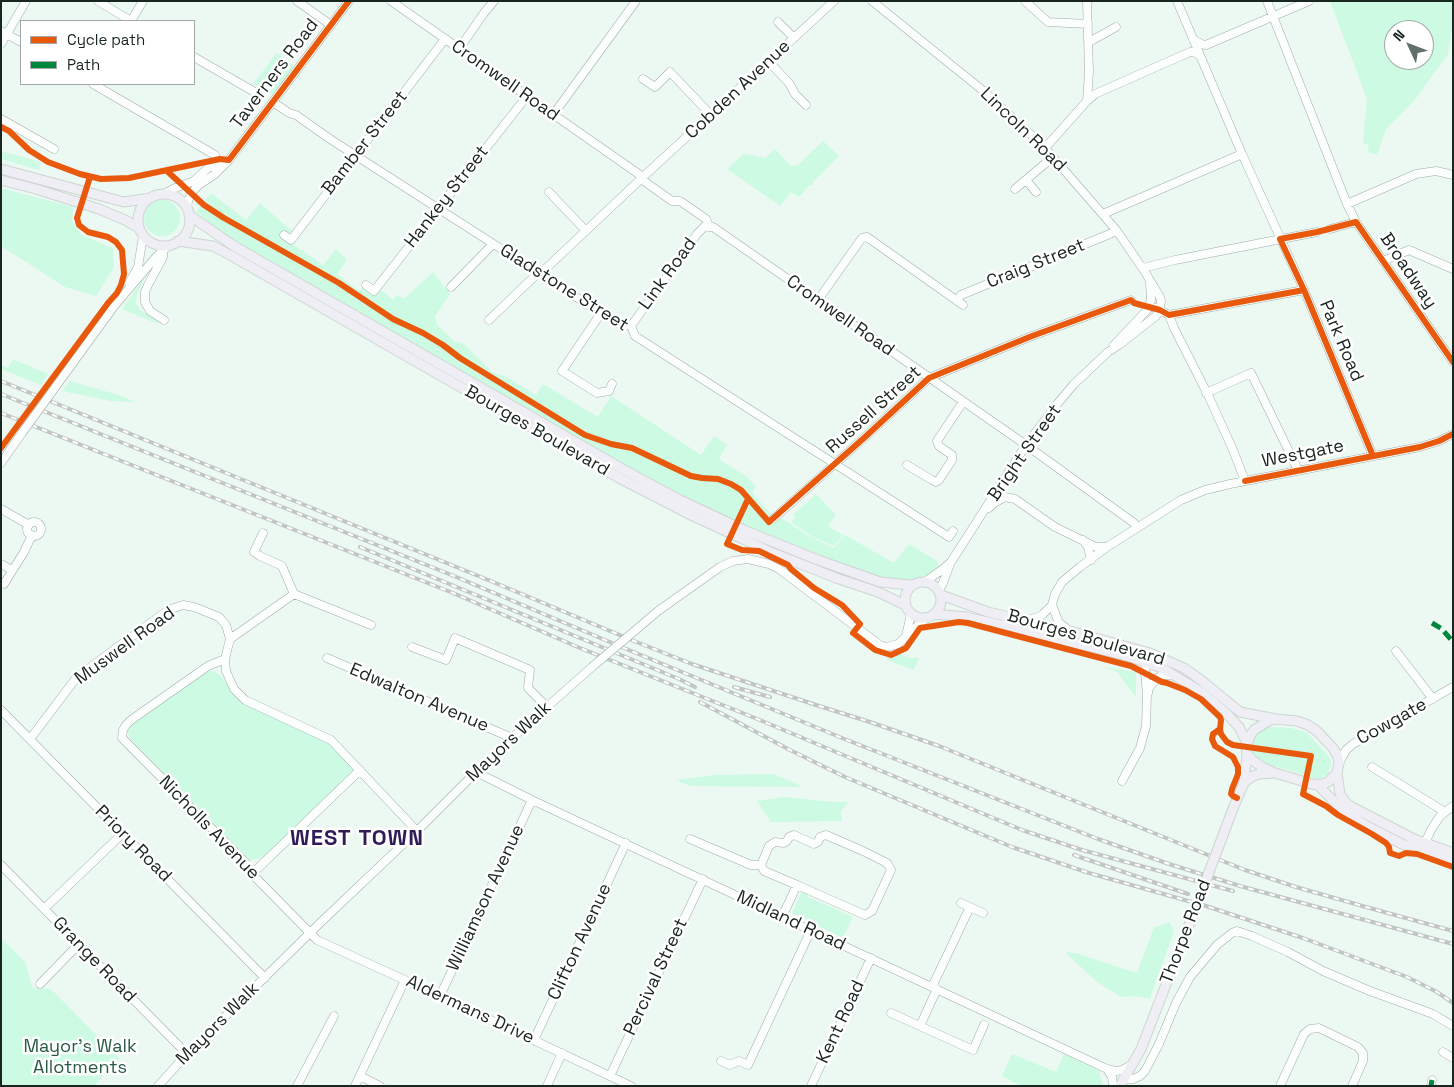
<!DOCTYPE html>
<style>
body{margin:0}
#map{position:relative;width:1454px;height:1087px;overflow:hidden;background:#ecf9f2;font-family:"Space Grotesk",sans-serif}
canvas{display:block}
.frame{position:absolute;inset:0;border:2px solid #19251f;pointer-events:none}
.legend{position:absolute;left:20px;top:20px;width:175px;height:65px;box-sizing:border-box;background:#fff;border:1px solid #a3a8a5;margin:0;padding:6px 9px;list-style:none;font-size:15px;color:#19251f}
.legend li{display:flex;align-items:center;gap:10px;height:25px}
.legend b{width:25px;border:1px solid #a3a8a5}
.north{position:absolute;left:1384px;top:20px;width:50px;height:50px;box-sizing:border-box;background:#fff;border:1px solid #a3a8a5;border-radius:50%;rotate:313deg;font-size:14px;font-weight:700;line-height:20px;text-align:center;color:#19251f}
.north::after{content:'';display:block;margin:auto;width:18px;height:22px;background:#636f69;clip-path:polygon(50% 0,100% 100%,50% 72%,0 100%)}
</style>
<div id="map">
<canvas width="1454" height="1087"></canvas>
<div class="frame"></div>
<ul class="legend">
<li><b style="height:6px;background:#e8590c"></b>Cycle path</li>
<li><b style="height:6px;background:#00873e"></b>Path</li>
</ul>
<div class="north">N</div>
</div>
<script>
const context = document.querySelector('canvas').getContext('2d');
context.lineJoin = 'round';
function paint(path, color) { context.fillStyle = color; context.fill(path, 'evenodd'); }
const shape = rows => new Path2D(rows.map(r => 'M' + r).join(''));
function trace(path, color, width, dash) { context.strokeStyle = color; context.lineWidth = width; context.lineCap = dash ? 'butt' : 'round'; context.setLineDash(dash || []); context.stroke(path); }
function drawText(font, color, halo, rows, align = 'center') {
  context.font = font + ' "Space Grotesk",sans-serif'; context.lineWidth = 5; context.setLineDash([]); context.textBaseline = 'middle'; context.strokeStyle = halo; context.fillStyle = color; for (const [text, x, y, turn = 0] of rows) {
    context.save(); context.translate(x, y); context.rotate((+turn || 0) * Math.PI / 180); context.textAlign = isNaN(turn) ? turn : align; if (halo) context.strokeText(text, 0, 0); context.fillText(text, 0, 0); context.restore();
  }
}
const green = shape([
 [1330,1,1453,1,1453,20,1448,54,1414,101,1386,129,1377,155,1368,152,1369,145,1363,144,1367,99],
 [1394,30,1424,30,1424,60,1394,60],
 [277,53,294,66,272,95,253,84],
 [823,141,839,156,813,182,813,185,810,185,799,197,791,192,780,206,727,169,744,154,765,158,775,149,791,166,798,165],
 [1,151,40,162,39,170,1,159],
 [1,188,73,207,72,221,82,235,113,248,114,267,96,296,65,287,1,246],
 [211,193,246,220,260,203,293,232,284,232,282,237,323,265,336,249,347,260,337,274,359,291,363,287,376,296,381,290,393,300,397,295,404,299,433,272,450,294,435,316,437,325,455,342,463,343,492,372,508,378,536,395,543,384,598,417,611,396,701,455,714,436,727,445,719,459,747,477,756,486,752,493,772,515,786,521,809,536,834,548,845,535,894,563,909,544,937,561,939,567,930,573,921,577,906,580,894,580,877,577,819,557,754,530,689,499,612,458,227,236,196,212],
 '144 218a18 18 0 1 1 36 0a18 18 0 1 1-36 0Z',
 [144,278,142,284,137,294,136,303,140,310,161,323,153,322,122,309],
 [13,359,48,374,41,385,1,369,1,365,8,368],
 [70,381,122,396,135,402,111,401,62,391],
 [816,494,836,515,830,523,829,526,832,529,843,535,835,545,833,546,811,536,791,522,795,518,793,515],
 [901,654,908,658,919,658,914,670,887,660,887,657,890,657],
 [1104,667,1136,672,1136,697,1117,672],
 [214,671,222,677,231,690,245,704,329,743,354,770,263,858,250,860,131,740,127,732,132,725,200,675,206,672],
 [1269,727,1291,728,1306,732,1327,754,1330,758,1331,765,1327,775,1320,778,1314,778,1267,764,1255,758,1251,749,1253,739,1256,734,1264,728],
 [774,774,803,787,690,786,675,780,715,775],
 [784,797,834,802,849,802,841,811,842,821,771,822,757,801],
 [802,891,807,893,808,897,853,917,843,938,792,913],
 [1170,922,1174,931,1150,999,1135,996,1121,997,1097,982,1067,954,1068,952,1079,954,1137,973,1154,927],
 [1,938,26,963,32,988,51,989,119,1058,94,1086,1,1086],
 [1012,1054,1056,1072,1064,1054,1099,1071,1103,1086,1021,1086,1002,1076]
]);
const minor = shape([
 [98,1,131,21],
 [297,1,331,25],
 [391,1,643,177],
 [872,1,986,93,1045,148,1117,231,1145,272,1160,297,1161,301,1160,310,1156,316,1119,345,1108,352,1074,384,1058,403,1026,445,951,562,943,569,926,581],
 [1025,1,1048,22,1088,24],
 [1087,1,1089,72,1087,101],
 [1177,1,1242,154,1304,290,1373,456],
 [1267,1,1347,204,1356,222,1453,362],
 [131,21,143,1],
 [778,22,794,38],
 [1,31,21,42],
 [1193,39,1201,44,1206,45,1309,1],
 [1089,42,1116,27],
 [1,44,26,1],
 [459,49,484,13,494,1],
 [194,57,258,94],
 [769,62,789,83,795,94,806,105],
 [643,79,655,87,670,72,711,115],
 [93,84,215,155],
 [273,102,289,113,296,115,330,139,601,313,618,323,631,326],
 [553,115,636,1],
 [1,119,54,149],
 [1045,148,1087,101,1095,94,1190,52,1196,53,1200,56],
 [641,179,672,201,680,201,706,219,709,227,713,227,818,300,1026,445,1134,523,1137,527],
 [1026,180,1036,192],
 [1015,189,1053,157],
 [549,192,586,231],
 [164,194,175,188,194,181,208,168,223,164],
 [1347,204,1416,174,1436,171,1453,175],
 [187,209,188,201,192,192,199,185,215,174,229,160,349,1],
 [1103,214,1242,154],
 [1330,229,1356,222],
 [284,235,291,240,445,39],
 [163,251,163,257,148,285,145,292,145,302,150,311,164,320],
 [1383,261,1409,250,1453,269],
 [1143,268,1175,260,1317,232],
 [540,274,643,177,834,1],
 [129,283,138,267,143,236],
 [366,285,374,291,527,96],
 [451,287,493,244],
 [818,300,862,238,867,237,963,305],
 [957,301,961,295,1117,231],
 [115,305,156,257,163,251,167,246],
 [1150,306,1160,310,1169,315,1174,328,1209,397,1233,450,1245,481],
 [601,313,562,371,597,393,609,391,612,384],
 [1169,315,1304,290],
 [489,320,538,273],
 [631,326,635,336,949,537,953,531],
 [631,326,697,234,705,226,709,227],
 [1114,345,1148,309,1151,300,1150,283],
 [1206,393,1251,373,1298,470],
 [1,463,22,433],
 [907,465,932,480,936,482,939,480,952,460,952,455,939,446,937,441,963,402],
 [989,508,994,503,1005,497,1015,499,1055,527,1096,547,1107,547],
 [1,509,29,525],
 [773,519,864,438,929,378,1032,336,1131,300],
 '27 529a7 7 0 1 1 14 0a7 7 0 1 1-14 0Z',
 [263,533,254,552,260,556,282,566,294,594,371,625],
 [1083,540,1088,547,1091,560],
 [1,564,12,570],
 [1,583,4,584,24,552,32,535],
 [939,590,943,583,950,564],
 [658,611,720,567,733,561,748,559,769,564,779,569,880,645,886,647,898,644,926,618],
 [1026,620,1038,617,1043,614,1052,605],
 [1070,631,1059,623,1052,605,1055,594,1062,582,1080,567,1107,547,1181,500,1205,490,1230,484,1420,447,1439,441,1453,434],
 [906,636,911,614],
 [230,639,294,594],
 [412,647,446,660,455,638,530,670,528,688,547,707],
 [1396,651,1433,699],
 [327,658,512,738],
 [225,659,208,666,131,720,126,725,123,730,122,738,245,862,252,874,317,940,440,996,631,1086],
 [1148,693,1149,688,1156,679,1162,675,1172,675],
 [1,710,265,978],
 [30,739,77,677,168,610,183,605,194,607,219,617,226,625,230,639,225,659,226,671,234,689,245,700,331,740,417,831],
 [1339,763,1346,750,1353,744,1453,687],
 [1372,767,1445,812],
 [476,772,532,800,1107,1069,1116,1071,1122,1070,1133,1064],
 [1122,781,1140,748,1146,726,1147,695,1145,673,1146,663,1150,661],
 [690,839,751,865,761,865],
 [1425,843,1431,830,1440,816,1453,806],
 [1,865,187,1054],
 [252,874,360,770],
 [961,903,983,913],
 [44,909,122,834],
 [782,917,797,885,865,915,872,911,891,870,887,863,863,851,826,835,820,837,818,842,814,844,794,835,789,837,787,841,784,843,775,842,769,846,761,865,764,871,797,885],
 [40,984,78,945],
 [932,987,970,907],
 [440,996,532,800],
 [891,1013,973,1050,984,1025],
 [920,1026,937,989],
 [534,1040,626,843],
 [1443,1052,1453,1058],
 [721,1061,730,1065,739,1061,748,1065,811,930],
 [1107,1069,1112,1077,1113,1086],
 [360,1076,380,1086],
 [610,1076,703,879],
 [1124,1079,1133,1079,1140,1076,1145,1071,1159,1044,1176,1003,1190,977,1217,945,1232,933,1237,931,1252,936,1288,952,1323,971,1370,991,1433,1014,1453,1026],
 [158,1086,187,1054,320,923,417,831,476,772,512,738,592,667],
 [297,1086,334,1016],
 [355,1086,405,980],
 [547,1086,562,1053],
 [811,1086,871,958],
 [1280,1086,1304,1034,1310,1029,1319,1028,1358,1047,1363,1053,1363,1061,1352,1086],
 [1431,1086,1432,1080]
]);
const major = shape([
 [1,169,124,202,151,198],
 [1,180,36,189,99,209,125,220,139,228],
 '138 220a26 26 0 1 1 52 0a26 26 0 1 1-52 0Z',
 [189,215,234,246,626,471,680,500,744,530,818,560,880,582,911,585],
 [178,241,213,246,230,255,621,479,693,516,773,553,836,578,878,592,905,605],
 '905 600a18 18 0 1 1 36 0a18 18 0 1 1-36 0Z',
 [941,595,988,612,1070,631,1150,653,1184,668,1201,680,1240,712,1276,719],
 [934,614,966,617,1014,628,1127,656,1162,668,1200,691,1227,714,1239,727,1247,743],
 [1337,773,1340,794,1345,802,1352,807,1414,839,1453,853],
 [1244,783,1251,777,1259,774,1273,773],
 [1317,784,1343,811,1365,825,1402,844,1453,862],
 [1234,806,1244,783,1247,754,1246,748,1250,736,1254,730,1268,721,1276,719,1297,721,1308,725,1318,732,1333,748,1338,757,1339,763,1337,773,1328,782,1319,785,1312,784,1275,773,1262,767,1252,760,1247,754],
 [1120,1086,1141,1049,1188,928]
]);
const rail = shape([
 [1,381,498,584,634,641,692,664,816,705,870,722,939,746,1245,870,1296,887,1366,907,1453,931],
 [1,394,454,576,624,648,842,738,1098,839,1169,864,1240,886,1453,944],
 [1,413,453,593,580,648,755,718,1022,830,1082,850,1233,891],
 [360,547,679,679,695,687],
 [734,687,770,697],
 [700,702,788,749,845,777,1012,847,1089,873,1206,906,1303,938,1407,977,1437,992,1453,1003],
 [1074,855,1188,894]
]);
const minorBridge = shape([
 [22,433,115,305],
 [592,667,658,611]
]);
const majorBridge = shape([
 [1188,928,1234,806]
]);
const quiet = shape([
 [1432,623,1442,629,1453,642],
 [1431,1086,1432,1080]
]);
const cycleway = shape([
 [1,127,9,131,29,150,48,162,80,174,101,179,129,178,220,159,229,160,349,1],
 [167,171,204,205,224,218,339,283,393,319,423,333,443,345,460,358,585,435,611,444,632,448,691,476,702,478,718,479,731,484,741,490,769,522,864,438,929,378,1032,336,1131,300,1134,303,1160,310,1169,315,1304,290],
 [1,448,108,303,117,293,121,285,124,274,122,250,116,242,108,237,88,232,79,225,77,218,90,177],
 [1373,456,1304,290,1280,239,1317,232,1356,222,1453,362],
 [1245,481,1420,447,1439,441,1453,434],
 [748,499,727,544,742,550,759,551,788,565,791,569,814,588,842,605,860,624,853,633,875,650,891,655,906,648,920,628,959,622,968,623,1131,666,1162,682,1167,683,1185,690,1201,699,1220,717,1221,720,1220,729,1221,734,1227,742,1233,745,1311,756,1303,794,1326,806,1338,815,1372,834,1386,843,1389,847,1390,853,1399,856,1406,853,1417,854,1453,867],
 [1220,729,1213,734,1212,739,1215,746,1233,757,1238,767,1238,774,1232,789,1231,794,1233,796,1237,798]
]);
const streetNames = [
 ["Taverners Road",275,74,-53],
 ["Cromwell Road",505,81,35],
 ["Cobden Avenue",738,90,-43],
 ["Lincoln Road",1023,130,44],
 ["Bamber Street",365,143,-52],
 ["Hankey Street",447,197,-52],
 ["Craig Street",1036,264,-22],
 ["Broadway",1408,271,56],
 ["Link Road",668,274,-54],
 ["Gladstone Street",564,288,32],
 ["Cromwell Road",840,316,35],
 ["Park Road",1341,341,67],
 ["Russell Street",874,410,-42],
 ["Bourges Boulevard",537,431,30],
 ["Bright Street",1025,453,-55],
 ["Westgate",1303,454,-11],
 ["Bourges Boulevard",1086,638,16],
 ["Muswell Road",125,646,-36],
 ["Edwalton Avenue",419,698,23],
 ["Cowgate",1392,722,-29],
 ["Mayors Walk",509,742,-43],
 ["Nicholls Avenue",209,828,46],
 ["Priory Road",133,844,45],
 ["Williamson Avenue",486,898,-65],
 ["Midland Road",791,921,25],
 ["Thorpe Road",1186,932,-69],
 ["Clifton Avenue",580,942,-65],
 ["Grange Road",94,960,46],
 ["Percival Street",656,977,-65],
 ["Aldermans Drive",470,1010,25],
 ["Kent Road",841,1022,-65],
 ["Mayors Walk",218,1024,-45]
];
const parkNames = [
 ["Mayor's Walk",80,1047],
 ["Allotments",80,1068]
];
const districtNames = [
 ["WEST TOWN",357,839]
];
paint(green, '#ccfae3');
trace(minor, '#a0aba6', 9);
trace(major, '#ced5d2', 11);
trace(minor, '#fcfefd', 8);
trace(major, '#eeeef4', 9);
trace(rail, '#c1c5c3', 4);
trace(rail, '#fff', 2, [5.5]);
trace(minorBridge, '#a0aba6', 9, []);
trace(majorBridge, '#ced5d2', 11, []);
trace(minorBridge, '#fcfefd', 8);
trace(majorBridge, '#eeeef4', 9);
trace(quiet, '#00873e', 5, [10, 5]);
trace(cycleway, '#e8590c', 6);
drawText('18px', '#19251f', '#fff', streetNames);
drawText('18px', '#2a5a45', '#fff', parkNames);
context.letterSpacing = '1px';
drawText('bold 22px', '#301c56', '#fff', districtNames);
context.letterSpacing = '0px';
</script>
